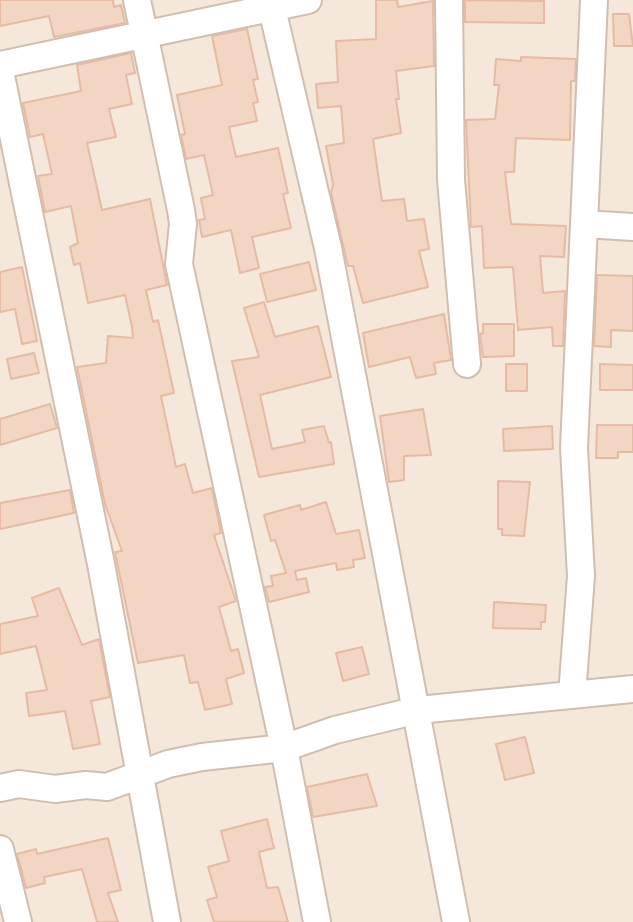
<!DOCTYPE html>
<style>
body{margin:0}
canvas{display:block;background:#fdf6ec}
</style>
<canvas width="633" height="922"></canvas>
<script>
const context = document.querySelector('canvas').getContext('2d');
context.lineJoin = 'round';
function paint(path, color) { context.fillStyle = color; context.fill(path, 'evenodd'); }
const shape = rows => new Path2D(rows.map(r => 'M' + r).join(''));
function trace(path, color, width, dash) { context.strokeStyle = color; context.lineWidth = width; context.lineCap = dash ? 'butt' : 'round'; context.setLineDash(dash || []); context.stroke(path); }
const residential = shape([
 [0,0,633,0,633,922,0,922]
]);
const building = shape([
 [0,0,113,0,114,7,121,5,125,23,54,37,49,16,0,26,0,0],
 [376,0,397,0,398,7,433,1,434,66,396,71,399,99,396,99,401,133,373,139,382,201,404,199,407,221,424,219,429,249,419,251,428,287,363,303,353,266,348,266,331,193,333,184,326,146,344,143,341,106,318,108,316,84,338,82,336,41,376,39,376,0],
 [465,0,544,1,544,23,465,22,465,0],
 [613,14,629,14,633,46,614,46,613,14],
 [247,29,258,79,253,80,258,102,253,103,257,121,229,127,236,157,278,148,288,193,283,194,291,228,252,237,259,268,240,273,231,230,202,237,199,220,205,219,201,198,213,195,204,155,186,159,181,135,185,134,177,95,222,85,212,36,247,29],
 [131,53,135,73,126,75,132,104,109,109,116,137,87,143,102,210,150,199,167,285,146,290,153,322,158,320,174,393,161,396,176,467,185,464,193,493,212,488,221,533,214,535,236,601,219,607,231,651,238,649,244,673,226,679,232,704,205,710,198,682,190,683,184,655,138,663,115,552,122,551,105,504,77,367,106,363,108,336,133,338,132,327,125,295,88,303,80,263,74,265,70,247,78,243,71,206,45,212,38,176,52,174,43,134,30,137,23,103,81,91,77,65,131,53],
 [521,57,576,59,575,81,571,81,570,140,516,138,514,172,505,172,511,224,566,226,564,257,540,256,543,293,565,291,563,346,553,346,552,327,518,330,513,267,484,268,482,226,471,227,466,120,495,119,499,85,494,85,496,59,521,61,521,57],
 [309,262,316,290,267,302,260,274,309,262],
 [22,267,37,341,22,344,15,309,0,312,0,272,22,267],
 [597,275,633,276,633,331,611,330,611,347,594,346,597,275],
 [264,302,275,337,318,326,331,377,260,395,272,449,305,442,302,430,324,426,329,443,331,442,334,464,259,477,232,361,259,357,244,308,264,302],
 [444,314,451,360,434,363,436,374,416,378,410,357,369,367,363,333,444,314],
 [483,324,514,324,514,356,483,357,480,334,483,333,483,324],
 [34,353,39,373,11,379,7,359,34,353],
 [506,364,527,364,527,391,506,391,506,364],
 [600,364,633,365,633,390,600,390,600,364],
 [50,404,57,428,0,445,0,419,50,404],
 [423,409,431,455,404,456,404,480,389,482,380,416,423,409],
 [597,425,633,425,633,452,618,452,618,458,596,458,597,425],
 [552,426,553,449,504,451,503,429,552,426],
 [498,481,530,482,524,536,502,535,502,529,498,529,498,481],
 [70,490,74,513,0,529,0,503,70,490],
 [326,502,336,534,359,530,365,558,353,560,354,567,337,570,336,563,295,571,297,580,306,578,309,592,269,602,265,587,273,586,271,576,286,573,275,540,271,541,264,515,300,505,301,510,326,502],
 [59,588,82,645,99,639,110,697,91,701,100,744,73,749,65,711,29,716,26,693,47,690,36,646,0,654,0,624,38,616,32,598,59,588],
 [494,602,546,605,545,622,541,622,541,629,493,628,494,602],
 [362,647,369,674,343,681,336,653,362,647],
 [525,737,534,773,505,780,496,744,525,737],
 [367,774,377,806,313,817,307,787,367,774],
 [267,819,274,848,259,852,267,888,278,887,288,922,214,922,207,900,217,897,208,867,229,861,221,831,267,819],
 [108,838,121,890,108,893,118,922,97,922,82,869,44,877,45,883,26,888,17,854,36,849,37,854,108,838]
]);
const minor = shape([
 [137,0,181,210,183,224,179,264,284,748,317,922],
 [270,0,328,248,456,922],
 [449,0,451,180,467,364],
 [0,65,308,0],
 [0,71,101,564,167,922],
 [584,224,633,227],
 [572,695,581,576,574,448,594,0],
 [0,788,19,784,55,789,86,785,107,787,168,764,202,757,284,748,335,730,418,710,633,689],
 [0,849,18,922]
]);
paint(residential, '#f5e8da');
paint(building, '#f3d5c3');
trace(building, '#e6bba3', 2);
trace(minor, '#d1beb0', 30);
trace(minor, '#fff', 26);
</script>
